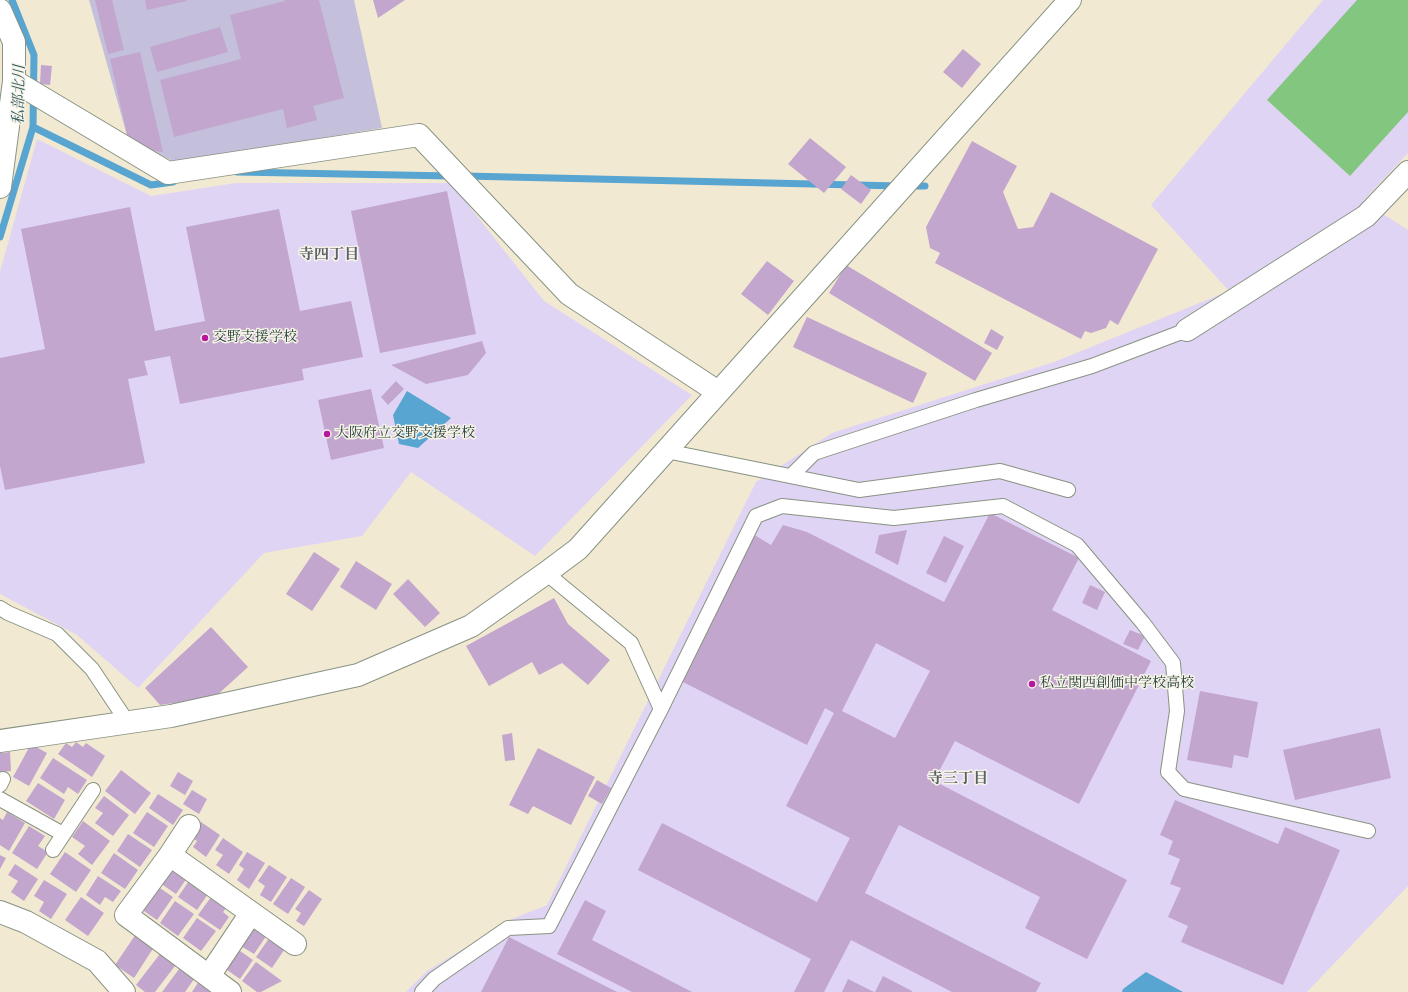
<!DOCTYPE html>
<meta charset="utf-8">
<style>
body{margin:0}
canvas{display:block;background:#f2e9d2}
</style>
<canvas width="1408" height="992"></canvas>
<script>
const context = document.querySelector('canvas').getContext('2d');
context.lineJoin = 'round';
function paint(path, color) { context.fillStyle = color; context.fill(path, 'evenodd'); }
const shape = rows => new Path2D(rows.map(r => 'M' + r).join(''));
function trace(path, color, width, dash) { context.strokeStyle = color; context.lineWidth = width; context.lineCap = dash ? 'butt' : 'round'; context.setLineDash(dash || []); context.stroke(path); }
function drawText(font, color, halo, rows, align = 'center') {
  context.font = font + ' "Libre Bodoni","Noto Serif JP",serif'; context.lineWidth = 3; context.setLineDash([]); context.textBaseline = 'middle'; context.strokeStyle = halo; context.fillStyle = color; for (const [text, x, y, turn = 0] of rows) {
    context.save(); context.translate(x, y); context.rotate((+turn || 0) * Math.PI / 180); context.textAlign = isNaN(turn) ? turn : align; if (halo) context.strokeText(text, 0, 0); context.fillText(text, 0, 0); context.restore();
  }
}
const built = shape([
 [1323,0,1408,0,1408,153,1363,201,1408,230,1408,886,1307,992,406,992,427,971,512,919,547,905,756,482,832,433,1054,362,1229,291,1151,205],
 [37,139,151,196,236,183,451,183,544,301,692,395,535,556,411,472,362,536,264,553,138,688,77,635,0,594,0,272]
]);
const industrial = shape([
 [89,0,354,0,382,128,175,162,128,139]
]);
const green = shape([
 [1357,0,1408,0,1408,112,1350,176,1267,100]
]);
const water = shape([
 [407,391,451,418,418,448,399,444,393,415],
 [1146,972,1183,992,1122,992,1123,989]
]);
const stream = shape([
 [33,127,151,185,173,182],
 [237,172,451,176],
 [465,176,899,186],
 [909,186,925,186],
 [0,237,33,127,34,55,12,0]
]);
const building = shape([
 [95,0,112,0,124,50,108,54],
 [145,0,186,0,187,1,147,10],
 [284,0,319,0,344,98,313,106,317,120,287,128,283,109,174,137,160,80,241,59,230,15,285,1],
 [373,0,405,0,378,18],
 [220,27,228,52,157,72,150,47],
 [963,49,981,64,962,88,943,72],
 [140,52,163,152,130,148,110,59],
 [41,65,52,66,50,85,40,84],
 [810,138,846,167,824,193,788,164],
 [972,141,1017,166,1003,192,1018,229,1033,227,1051,192,1158,249,1118,325,1110,320,1106,328,1091,333,1085,331,1081,339,935,263,940,253,930,248,926,227],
 [851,175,871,190,861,204,841,189],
 [447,191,476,334,380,353,351,211],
 [130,207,155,331,205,321,186,227,279,209,300,311,351,301,363,357,302,369,304,380,180,404,170,356,144,361,148,375,128,379,145,463,5,490,0,466,0,358,45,349,21,229],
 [767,261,794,281,768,315,741,294],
 [846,265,992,353,975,381,829,293],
 [807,317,927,373,913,403,793,347],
 [991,329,1004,337,997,350,984,343],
 [482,341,486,353,468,375,426,384,391,365],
 [396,381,404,389,388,405,381,397],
 [371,389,384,448,331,460,318,400],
 [990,513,1079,558,1052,610,1151,661,1079,804,955,741,934,781,1127,880,1087,959,1025,928,1040,897,899,825,865,893,1041,983,1036,992,952,992,851,940,824,992,794,992,811,959,638,870,662,823,817,902,850,838,786,806,834,713,825,708,807,745,679,680,753,534,771,545,783,525,807,532,944,602],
 [876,643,930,671,895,738,842,711],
 [907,530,898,565,875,553,879,535],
 [944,536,964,546,946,583,926,573],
 [314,552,340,569,312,611,286,594],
 [356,561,392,584,376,610,340,587],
 [408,579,440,613,425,627,393,594],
 [1090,585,1105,592,1097,610,1082,603],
 [554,598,568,624,610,660,588,685,562,663,539,675,532,662,489,686,466,646],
 [211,627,248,667,215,697,160,705,145,688],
 [1130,630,1145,636,1138,650,1123,644],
 [1200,691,1258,702,1248,758,1234,755,1232,768,1187,760],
 [1380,728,1391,778,1295,800,1283,750],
 [512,733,515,760,505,761,502,735],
 [76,742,83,747,86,743,105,756,92,777,58,754,66,743,72,747],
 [31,744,47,753,29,786,13,777],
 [538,748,595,777,571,825,533,806,528,814,509,805],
 [10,752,11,771,0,772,0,753],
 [53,758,87,780,78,794,68,787,64,794,40,778],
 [121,770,151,793,135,814,105,791],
 [178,772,193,781,185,795,170,786],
 [597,780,611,788,602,804,588,796],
 [38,783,65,800,54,819,26,801],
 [192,790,207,799,199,814,183,804],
 [158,794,183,810,173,825,149,808],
 [104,796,129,815,113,836,95,823,103,813,95,808],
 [1175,800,1278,844,1285,827,1340,850,1283,985,1181,942,1188,926,1168,917,1181,888,1170,884,1180,859,1168,854,1173,841,1160,835],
 [7,812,25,823,9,851,0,845,0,818,3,820],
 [147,812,168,826,154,847,133,833],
 [198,820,220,835,206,857,193,847,197,841,188,835],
 [83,821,110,841,92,865,78,854,85,846,72,837],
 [29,826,45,836,38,846,48,852,37,869,12,853],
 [128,834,152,850,140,867,117,851],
 [223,838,243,852,229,874,216,865,223,855,215,850],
 [65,852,91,870,76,892,50,874],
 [247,852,265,863,249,889,237,880,244,869,239,865],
 [114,853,138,870,125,889,101,873],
 [0,855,6,858,0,869],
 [170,863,189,875,176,894,157,881],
 [15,864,38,879,24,901,11,892,18,881,8,875],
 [269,865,287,877,271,902,260,895,265,886,258,881],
 [98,876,121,891,113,902,105,897,100,905,86,895],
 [191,878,210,891,197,910,178,897],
 [291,878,305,887,288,914,273,904],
 [44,880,67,894,51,919,39,911,44,902,34,896],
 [154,884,173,897,157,920,138,907],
 [309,890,322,899,304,926,296,921,301,913,295,909],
 [214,893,229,904,223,912,229,917,220,930,198,915],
 [81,897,104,913,88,936,65,920],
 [585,900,606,911,592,940,692,992,632,992,557,954],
 [175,901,194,914,178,936,160,923],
 [197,918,216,931,201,951,183,938],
 [250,920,269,932,254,954,236,943],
 [136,934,154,947,134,978,115,965],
 [270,937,286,947,272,968,256,957],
 [509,937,617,992,481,992],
 [233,946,253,960,240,979,220,965],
 [163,950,178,962,155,992,145,992,136,985],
 [256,962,282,981,261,992,257,992,242,981],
 [182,965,197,975,185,992,162,992],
 [883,976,912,991,912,992,875,992],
 [848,979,874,992,842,992],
 [199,981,215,992,192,992]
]);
const lane = shape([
 [666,451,859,490,1000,471,1068,490],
 [791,476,814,453,976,400,1092,366,1187,330],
 [546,573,631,643,661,709],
 [0,608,8,613,57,634,92,669,128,723],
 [0,785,3,779],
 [0,799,63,834],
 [53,850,93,790],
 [422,992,434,979,508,928,549,926,661,709,756,516,782,506,894,518,1003,506,1077,545,1143,623,1173,663,1177,711,1168,772,1184,789,1368,831]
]);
const street = shape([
 [0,10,14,42,14,81,0,187],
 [14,81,168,173,419,135,569,294,718,392],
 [1187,330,1366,216,1408,172],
 [0,741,171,716,358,675,471,626,546,573,578,549,1070,0],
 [189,826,170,855,126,915,230,992],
 [170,855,295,944],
 [0,912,26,922,97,961,124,992],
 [209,976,251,913]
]);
const markers = [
 [205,338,4,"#b5179e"],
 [327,434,4,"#b5179e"],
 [1032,684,4,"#b5179e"]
];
const poiNames = [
 ["交野支援学校",213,338],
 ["大阪府立交野支援学校",335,434],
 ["私立関西創価中学校高校",1040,684]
];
const waterNames = [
 ["私部北川",20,95,-89]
];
const neighbourhoodNames = [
 ["寺四丁目",329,255],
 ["寺三丁目",958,779]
];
paint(built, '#e0d4f4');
paint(industrial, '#c4c0db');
paint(green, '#83c680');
paint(water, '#57a5d0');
trace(stream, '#57a5d0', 7);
paint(building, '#c2a6cd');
trace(lane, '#889383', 16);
trace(street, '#889383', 24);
trace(lane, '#fff', 14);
trace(street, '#fff', 22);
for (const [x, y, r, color] of markers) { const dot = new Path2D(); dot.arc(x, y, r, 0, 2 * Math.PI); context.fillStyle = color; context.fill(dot); trace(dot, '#f7f3e8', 1.5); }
drawText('14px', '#1f3d34', '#f7f3e8', poiNames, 'left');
drawText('italic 15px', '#305c63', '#f7f3e8', waterNames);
drawText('bold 15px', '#58626a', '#f7f3e8', neighbourhoodNames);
</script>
